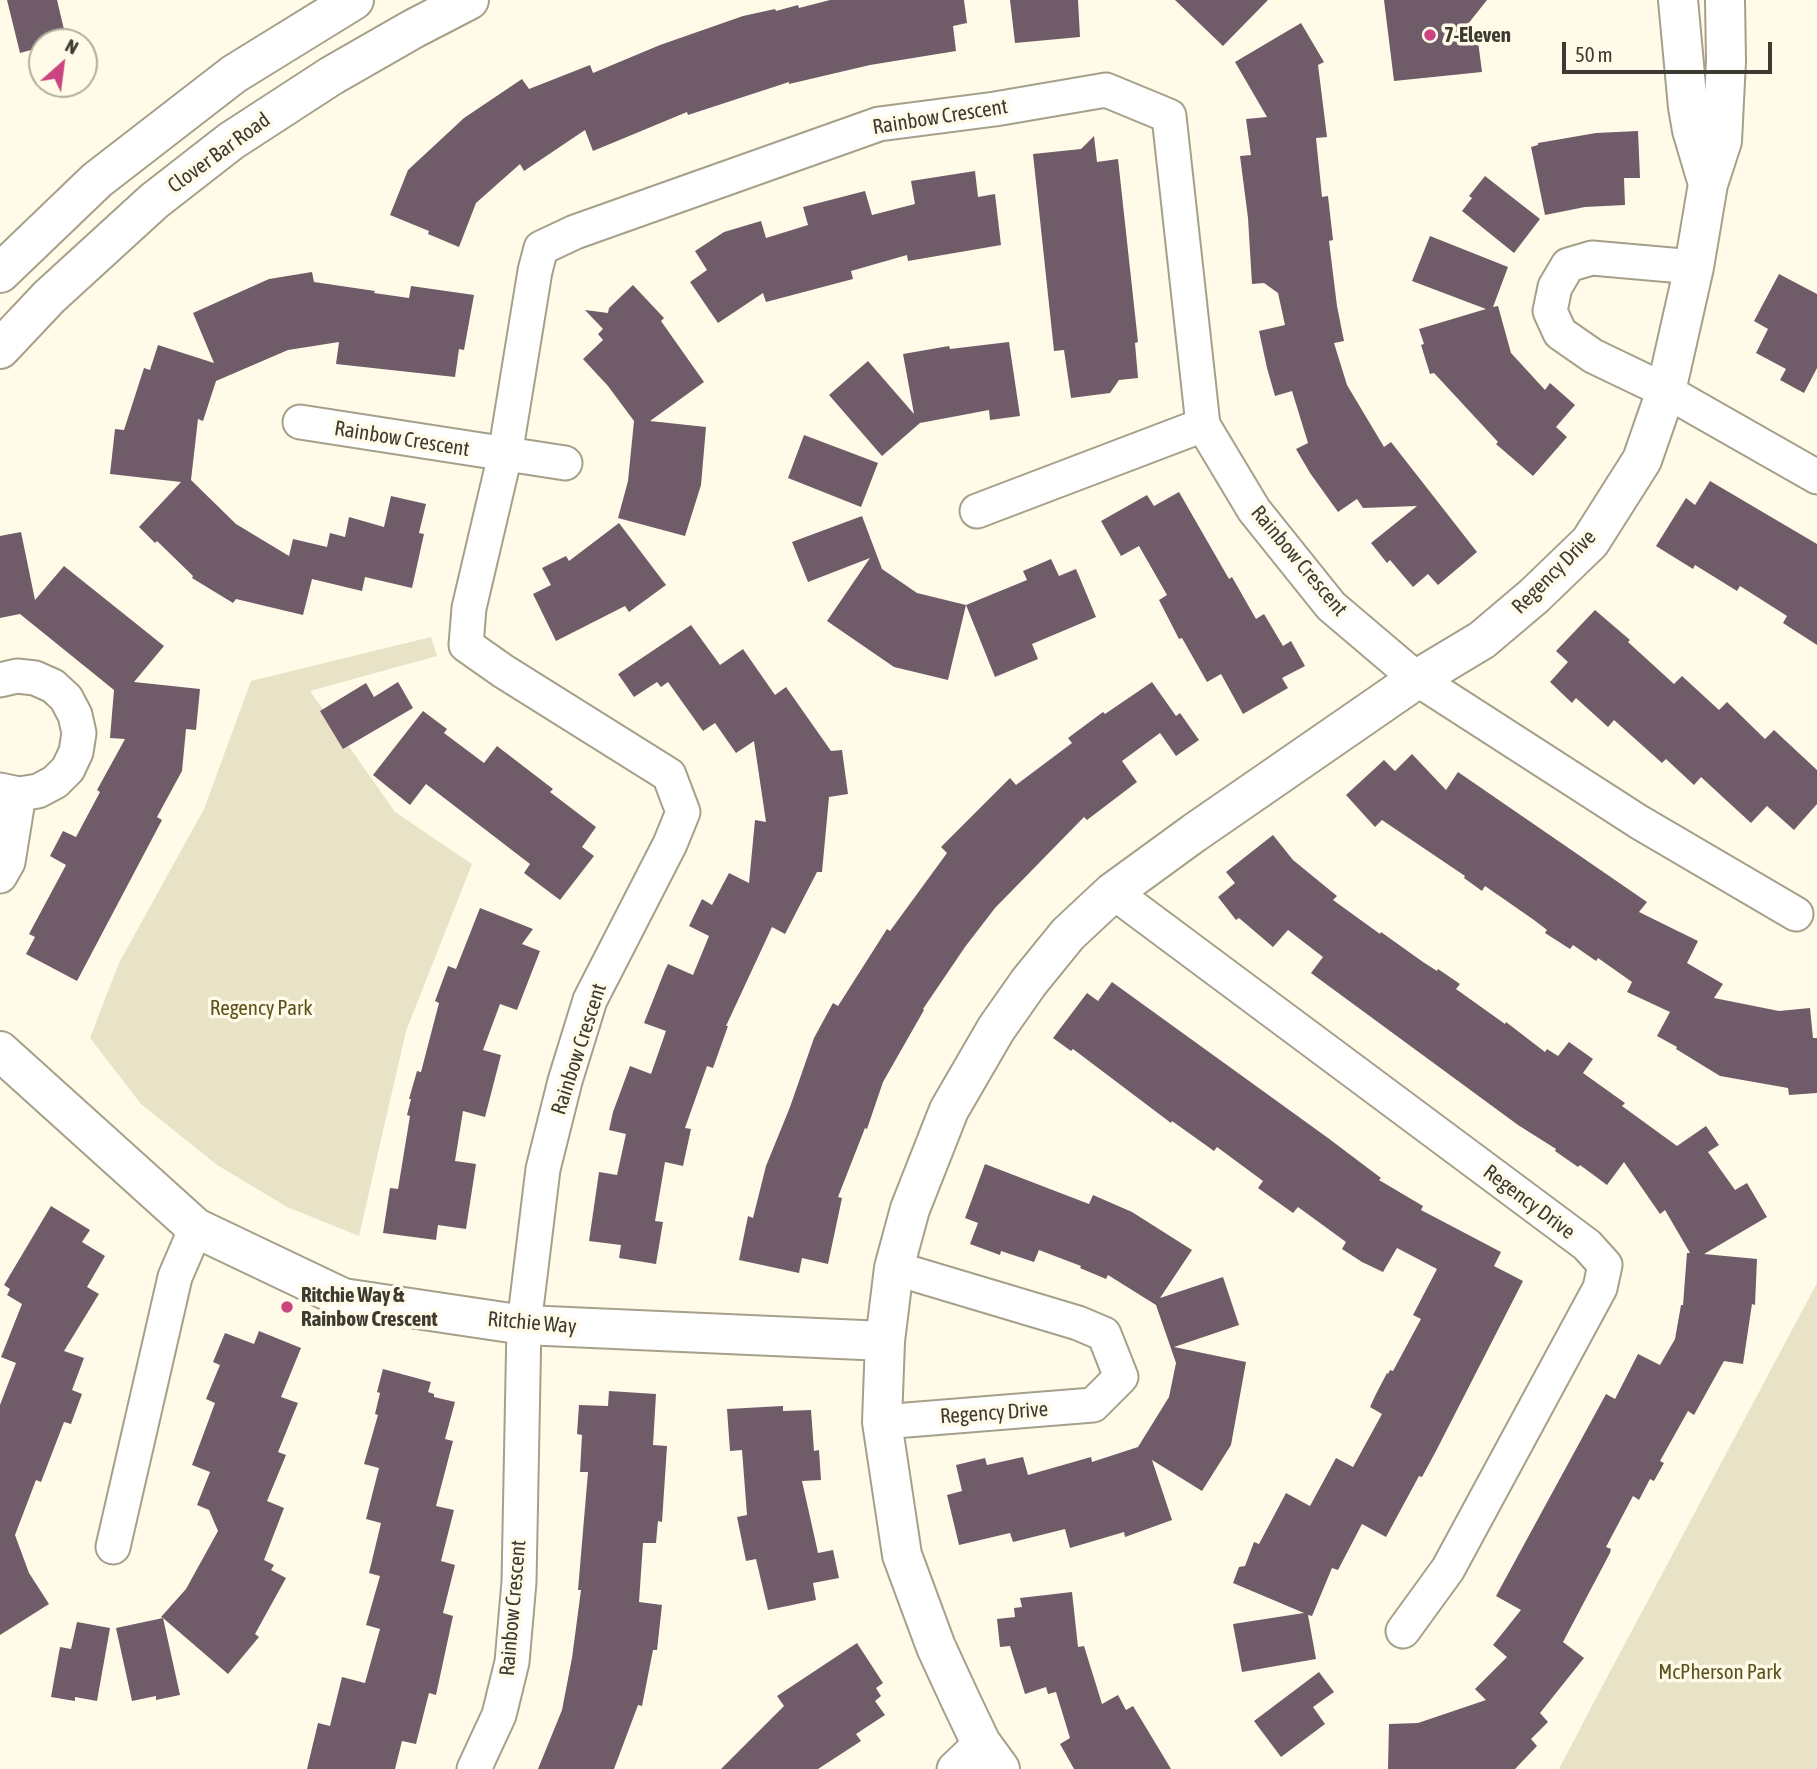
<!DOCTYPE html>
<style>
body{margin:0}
#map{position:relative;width:1817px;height:1769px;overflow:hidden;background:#fffbe8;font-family:"Asap Condensed",sans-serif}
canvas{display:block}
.north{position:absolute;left:28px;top:28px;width:70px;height:70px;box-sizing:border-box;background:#fffbe8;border:2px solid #b1ae9f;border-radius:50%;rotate:28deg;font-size:19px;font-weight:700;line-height:28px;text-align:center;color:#3c3a31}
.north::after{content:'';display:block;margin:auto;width:24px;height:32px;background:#cb4481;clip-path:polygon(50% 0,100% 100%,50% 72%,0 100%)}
.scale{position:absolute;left:1562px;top:42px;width:210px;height:32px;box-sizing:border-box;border:4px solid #3c3a31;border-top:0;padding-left:9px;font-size:21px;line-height:24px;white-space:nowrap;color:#3c3a31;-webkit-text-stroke:5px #fffbe8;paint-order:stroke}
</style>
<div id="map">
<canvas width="1817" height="1769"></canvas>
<div class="north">N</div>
<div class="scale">50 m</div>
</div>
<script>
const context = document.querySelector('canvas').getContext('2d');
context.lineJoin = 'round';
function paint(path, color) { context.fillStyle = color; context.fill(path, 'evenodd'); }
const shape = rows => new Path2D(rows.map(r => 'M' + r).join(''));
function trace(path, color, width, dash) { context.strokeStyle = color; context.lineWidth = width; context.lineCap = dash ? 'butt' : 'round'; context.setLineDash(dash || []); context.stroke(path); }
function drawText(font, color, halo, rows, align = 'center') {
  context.font = font + ' "Asap Condensed",sans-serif'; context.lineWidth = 7; context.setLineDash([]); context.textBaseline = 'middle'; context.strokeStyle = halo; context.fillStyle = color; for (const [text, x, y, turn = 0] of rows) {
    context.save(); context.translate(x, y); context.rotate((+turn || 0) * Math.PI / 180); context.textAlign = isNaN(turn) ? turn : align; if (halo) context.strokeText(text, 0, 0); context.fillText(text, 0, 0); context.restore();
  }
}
const green = shape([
 [431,637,437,656,310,691,395,812,472,864,406,1031,359,1236,287,1207,217,1165,141,1104,90,1038,119,963,204,809,251,681],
 [1817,1283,1817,1769,1559,1769,1596,1698]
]);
const building = shape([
 [7,0,57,0,67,42,42,42,42,47,20,53],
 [830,0,964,0,967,23,953,26,956,51,870,65,789,84,789,82,688,115,687,112,593,151,585,130,524,171,520,164,476,203,459,247,428,234,429,231,390,215,408,170,464,118,522,79,529,89,590,65,593,73,660,45,743,16,775,9,776,11,798,5,799,8],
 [1010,0,1078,0,1080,37,1015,43],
 [1175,0,1268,0,1223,46],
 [1384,0,1487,0,1464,29,1478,41,1482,72,1394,81],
 [1301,23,1324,62,1318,65,1327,137,1316,138,1322,197,1328,196,1333,240,1329,241,1337,306,1344,341,1334,343,1347,385,1384,447,1391,442,1477,552,1438,585,1428,574,1413,587,1390,560,1387,563,1371,543,1417,506,1363,508,1357,499,1338,512,1310,473,1296,449,1308,443,1292,391,1275,396,1267,368,1259,331,1285,325,1278,293,1264,283,1252,284,1248,218,1240,156,1251,155,1246,119,1267,117,1235,62],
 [1638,131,1640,178,1624,178,1625,205,1585,207,1545,215,1531,147,1538,145,1538,143,1596,133],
 [1094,136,1097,162,1118,159,1138,342,1135,343,1138,378,1119,380,1110,393,1071,398,1064,350,1054,351,1033,154,1081,149],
 [975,171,978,197,995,194,1001,245,908,261,907,255,851,271,853,279,766,302,763,293,718,323,690,282,707,270,695,251,724,232,761,221,766,238,808,225,803,207,865,191,872,215,915,204,911,181],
 [1485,176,1540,219,1514,253,1462,211,1472,198,1469,196],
 [1430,236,1508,267,1493,307,1498,306,1511,353,1545,390,1550,383,1575,405,1556,427,1567,437,1533,476,1496,444,1498,442,1434,373,1430,374,1421,345,1424,344,1419,329,1486,309,1412,281],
 [312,272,314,282,375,291,374,293,409,298,411,286,474,295,464,350,459,349,455,377,336,364,339,342,288,350,216,381,203,421,198,419,191,480,236,524,289,556,293,539,327,547,330,533,345,537,349,517,384,527,391,496,426,504,419,533,424,534,412,588,365,577,362,591,312,579,303,615,236,599,233,603,192,578,193,576,157,541,155,543,139,527,181,482,110,474,115,429,124,430,144,368,150,370,158,345,214,363,193,313,269,279],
 [1779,274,1817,294,1817,368,1804,393,1780,380,1786,369,1756,353,1768,329,1754,321],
 [633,285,664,318,661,321,704,382,650,421,706,427,701,485,685,536,618,518,628,481,634,421,608,386,583,359,603,340,598,334,603,329,585,310,608,313,609,308],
 [1009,342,1020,416,990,420,989,410,920,423,882,456,829,395,868,361,914,414,903,354,949,346,950,349],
 [804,435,878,463,861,507,788,478],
 [1710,481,1817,544,1817,645,1783,623,1787,616,1740,586,1737,591,1695,565,1693,569,1656,546,1686,498,1695,505],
 [1179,492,1229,579,1232,577,1256,619,1264,614,1283,646,1291,641,1305,666,1282,678,1288,688,1243,714,1221,674,1207,682,1182,638,1179,639,1159,600,1167,595,1139,546,1121,556,1101,521,1147,495,1154,506],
 [862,516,882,569,917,593,966,605,1027,580,1023,571,1051,559,1059,576,1076,569,1096,617,1032,644,1038,659,995,677,966,605,948,680,894,667,827,621,870,558,808,582,792,542],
 [619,523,666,585,629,612,625,606,556,641,533,594,551,585,542,568,566,556,569,561],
 [21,532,35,600,64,566,164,646,134,682,200,689,196,730,186,729,182,771,157,817,162,820,77,981,26,954,35,937,29,934,66,865,50,856,63,831,76,837,100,792,97,790,125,739,110,738,114,690,20,614,0,618,0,536],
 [1595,610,1630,640,1628,642,1674,684,1682,676,1719,710,1727,702,1765,739,1774,730,1817,770,1817,804,1794,830,1767,806,1751,823,1701,777,1694,785,1666,759,1662,763,1614,720,1608,727,1576,698,1572,703,1550,682,1568,662,1556,651],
 [691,625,720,665,743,649,775,695,786,687,831,751,842,750,848,794,829,797,822,872,817,872,785,934,772,927,726,1026,728,1026,713,1068,707,1066,685,1128,691,1129,683,1166,665,1162,655,1221,663,1222,656,1264,619,1258,621,1245,589,1241,599,1172,617,1175,626,1134,609,1130,613,1112,630,1066,651,1074,666,1031,644,1023,665,970,668,964,693,975,709,936,689,926,702,899,712,905,729,873,749,883,755,820,766,822,754,741,736,753,715,723,703,731,668,682,661,687,657,682,634,697,618,674],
 [398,682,413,708,343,749,320,711,366,683,374,697],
 [1152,682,1176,716,1180,713,1199,740,1176,756,1160,733,1122,761,1137,782,1087,820,1084,817,995,908,965,947,923,1009,924,1010,883,1082,867,1129,865,1128,838,1197,842,1198,828,1264,802,1258,799,1273,739,1260,748,1216,753,1218,766,1166,790,1107,814,1038,833,1003,838,1006,887,929,890,931,947,853,941,847,1010,778,1016,785,1072,743,1068,738,1103,712,1105,714],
 [423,711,447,729,444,733,484,763,497,746,553,789,550,792,596,827,582,847,594,856,560,900,524,873,530,864,426,784,410,805,373,775],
 [1412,754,1446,790,1458,772,1647,902,1639,912,1698,941,1687,963,1723,984,1714,998,1779,1011,1810,1008,1813,1038,1817,1038,1817,1093,1789,1095,1788,1088,1720,1076,1676,1049,1677,1047,1657,1036,1670,1012,1627,992,1632,982,1598,958,1596,961,1573,945,1570,949,1545,933,1547,930,1534,920,1485,886,1482,891,1464,878,1465,876,1382,820,1375,827,1346,795,1384,760,1395,771],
 [1273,835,1293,860,1337,896,1333,900,1380,934,1381,932,1423,962,1437,971,1438,969,1460,984,1456,989,1505,1024,1506,1022,1545,1052,1547,1049,1558,1056,1569,1042,1593,1059,1583,1073,1625,1103,1622,1106,1677,1146,1706,1126,1719,1145,1708,1152,1735,1190,1747,1183,1767,1217,1704,1254,1757,1259,1755,1305,1752,1304,1743,1364,1724,1361,1694,1415,1688,1411,1660,1461,1664,1463,1654,1481,1650,1479,1639,1500,1633,1496,1606,1547,1611,1549,1610,1553,1563,1642,1584,1658,1540,1713,1548,1722,1531,1739,1537,1746,1515,1769,1388,1769,1389,1724,1418,1723,1486,1700,1475,1689,1507,1657,1493,1645,1521,1610,1496,1596,1606,1394,1615,1399,1638,1354,1660,1365,1675,1339,1681,1305,1683,1305,1687,1253,1690,1253,1665,1210,1660,1214,1624,1162,1607,1185,1580,1165,1578,1167,1555,1151,1556,1149,1518,1125,1311,973,1323,957,1288,930,1273,947,1239,918,1236,920,1218,897,1235,883,1226,872],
 [480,908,533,929,522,944,540,951,517,1010,500,1004,483,1050,501,1055,485,1117,463,1111,455,1161,476,1164,466,1229,438,1225,436,1240,383,1233,390,1188,398,1189,410,1116,407,1115,411,1099,409,1099,417,1071,421,1072,439,1003,435,1001,448,966,456,969],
 [1112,982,1328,1138,1381,1178,1379,1180,1423,1206,1421,1210,1501,1252,1494,1266,1523,1281,1436,1451,1422,1477,1419,1476,1386,1537,1362,1524,1338,1570,1332,1568,1312,1616,1308,1615,1316,1659,1242,1672,1233,1624,1304,1613,1233,1583,1239,1567,1245,1566,1254,1542,1259,1544,1286,1493,1310,1506,1336,1458,1353,1467,1382,1414,1370,1407,1376,1394,1387,1373,1388,1374,1390,1370,1393,1371,1421,1319,1413,1315,1437,1269,1397,1248,1383,1272,1362,1262,1342,1249,1346,1242,1298,1207,1293,1213,1258,1188,1263,1181,1217,1147,1214,1151,1172,1121,1171,1123,1073,1049,1071,1051,1053,1038,1087,993,1098,1001],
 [985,1164,1089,1204,1093,1195,1132,1212,1192,1250,1160,1298,1223,1277,1239,1325,1174,1347,1246,1362,1231,1445,1202,1491,1152,1460,1172,1520,1125,1537,1124,1532,1070,1548,1065,1529,1013,1542,1010,1533,959,1545,947,1495,962,1491,956,1465,985,1458,987,1465,1023,1457,1028,1475,1091,1457,1092,1462,1138,1447,1169,1397,1176,1363,1156,1305,1108,1275,1106,1279,1080,1268,1081,1266,1039,1250,1034,1262,1001,1251,1000,1255,970,1244,978,1223,965,1218],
 [51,1206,90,1230,82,1242,105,1256,87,1287,99,1294,64,1351,84,1358,72,1390,82,1394,71,1424,64,1422,41,1482,36,1480,15,1535,29,1573,49,1604,0,1635,0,1405,16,1363,1,1357,22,1304,7,1295,10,1289,4,1285],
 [259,1331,301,1348,281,1397,298,1403,278,1452,286,1455,267,1501,284,1508,264,1560,274,1565,271,1570,286,1578,255,1634,259,1637,228,1674,163,1618,180,1695,156,1700,156,1696,132,1701,116,1628,163,1618,161,1617,186,1589,218,1531,209,1510,197,1505,210,1472,192,1465,215,1403,206,1399,220,1365,213,1362,225,1333,254,1344],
 [383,1369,431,1382,428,1392,434,1394,434,1397,455,1402,445,1439,453,1441,436,1506,454,1510,441,1561,455,1565,443,1613,453,1616,436,1695,429,1693,416,1744,402,1741,395,1769,307,1769,318,1723,330,1726,342,1677,365,1683,380,1629,366,1625,380,1576,369,1573,381,1523,366,1519,379,1468,364,1464,378,1415,375,1414,380,1393,377,1392],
 [609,1391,656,1394,653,1445,667,1446,662,1522,658,1521,656,1543,643,1543,639,1602,662,1605,657,1650,653,1650,642,1706,638,1705,614,1769,538,1769,562,1710,572,1658,581,1590,578,1590,588,1472,580,1472,582,1435,577,1434,579,1405,608,1406],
 [783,1406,783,1411,811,1410,814,1451,819,1450,821,1480,802,1481,818,1553,833,1550,839,1578,813,1583,816,1600,768,1610,756,1559,746,1561,737,1517,747,1515,742,1450,730,1451,727,1409],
 [1072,1592,1078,1647,1084,1646,1102,1704,1118,1695,1126,1710,1133,1706,1171,1769,1074,1769,1060,1744,1070,1738,1056,1692,1048,1694,1046,1687,1025,1694,1010,1646,1000,1647,997,1619,1015,1617,1014,1608,1022,1607,1020,1598],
 [77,1622,110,1628,97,1701,75,1697,75,1701,51,1697,60,1647,71,1649],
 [857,1643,883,1683,876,1688,881,1696,875,1701,885,1715,856,1734,861,1741,818,1769,721,1769,784,1706,777,1696],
 [1319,1672,1334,1692,1313,1707,1325,1724,1281,1757,1254,1721]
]);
const minor = shape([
 [1694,267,1592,258,1568,265,1555,287,1550,311,1560,333,1593,356,1666,391,1817,477],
 [300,422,565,463],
 [977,511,1203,425],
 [0,680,17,676,35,678,53,686,66,698,75,715,79,733,76,752,68,769,55,782,38,791,19,794,0,790],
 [0,876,8,862,19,794],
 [1113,892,1587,1245,1605,1265,1600,1288,1448,1569,1403,1631],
 [882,1422,1093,1405,1121,1377,1104,1334,1078,1323,894,1268],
 [113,1547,175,1277,196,1228],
 [474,1769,499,1715,512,1662,519,1582,524,1325,543,1169,565,1081,590,1000,670,844,683,812,669,775,503,671,466,645,469,608,505,455,535,271,541,248,575,232,879,124,995,109,1106,90,1169,116,1203,425,1254,510,1331,606,1417,679,1639,822,1796,914],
 [954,1769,981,1743]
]);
const tertiary = shape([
 [1678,0,1688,107,1692,130,1708,184],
 [0,1051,196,1228,343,1298,524,1325,885,1341],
 [1000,1769,981,1743,960,1699,936,1647,902,1555,882,1422,885,1341,894,1268,910,1209,949,1110,996,1029,1029,982,1068,934,1113,892,1194,833,1417,679,1482,640,1534,596,1590,542,1642,460,1666,391,1694,267,1708,184,1722,141,1726,61,1725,0]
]);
const secondary = shape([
 [0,273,97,180,234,74,354,0],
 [0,349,49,297,154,201,231,141,331,76,413,29,469,0]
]);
const markers = [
 [1430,35,7,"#cb4481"],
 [287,1307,7,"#cb4481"]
];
const poiNames = [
 ["7-Eleven",1444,35],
 ["Ritchie Way &",301,1295],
 ["Rainbow Crescent",301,1319]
];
const streetNames = [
 ["Rainbow Crescent",940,117,-9],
 ["Clover Bar Road",219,153,-36],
 ["Rainbow Crescent",402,439,9],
 ["Rainbow Crescent",1299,561,50],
 ["Regency Drive",1554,572,-45],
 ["Rainbow Crescent",579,1049,-72],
 ["Regency Drive",1529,1202,37],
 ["Ritchie Way",532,1323,5],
 ["Regency Drive",994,1413,-4],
 ["Rainbow Crescent",513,1608,-85]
];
const parkNames = [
 ["Regency Park",261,1008],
 ["McPherson Park",1720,1672]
];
paint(green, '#e8e2c6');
paint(building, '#705c69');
trace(minor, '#a5a08a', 37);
trace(tertiary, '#a5a08a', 42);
trace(secondary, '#a5a08a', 42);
trace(minor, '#fff', 33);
trace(tertiary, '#fff', 38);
trace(secondary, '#fff', 38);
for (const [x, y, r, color] of markers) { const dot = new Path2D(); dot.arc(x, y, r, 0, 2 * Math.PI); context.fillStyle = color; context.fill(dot); trace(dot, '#fffbe8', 2.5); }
drawText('bold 21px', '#3c3a31', '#fffbe8', poiNames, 'left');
drawText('21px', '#3c3a31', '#fffbe8', streetNames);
drawText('21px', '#5d511b', '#fffbe8', parkNames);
</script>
